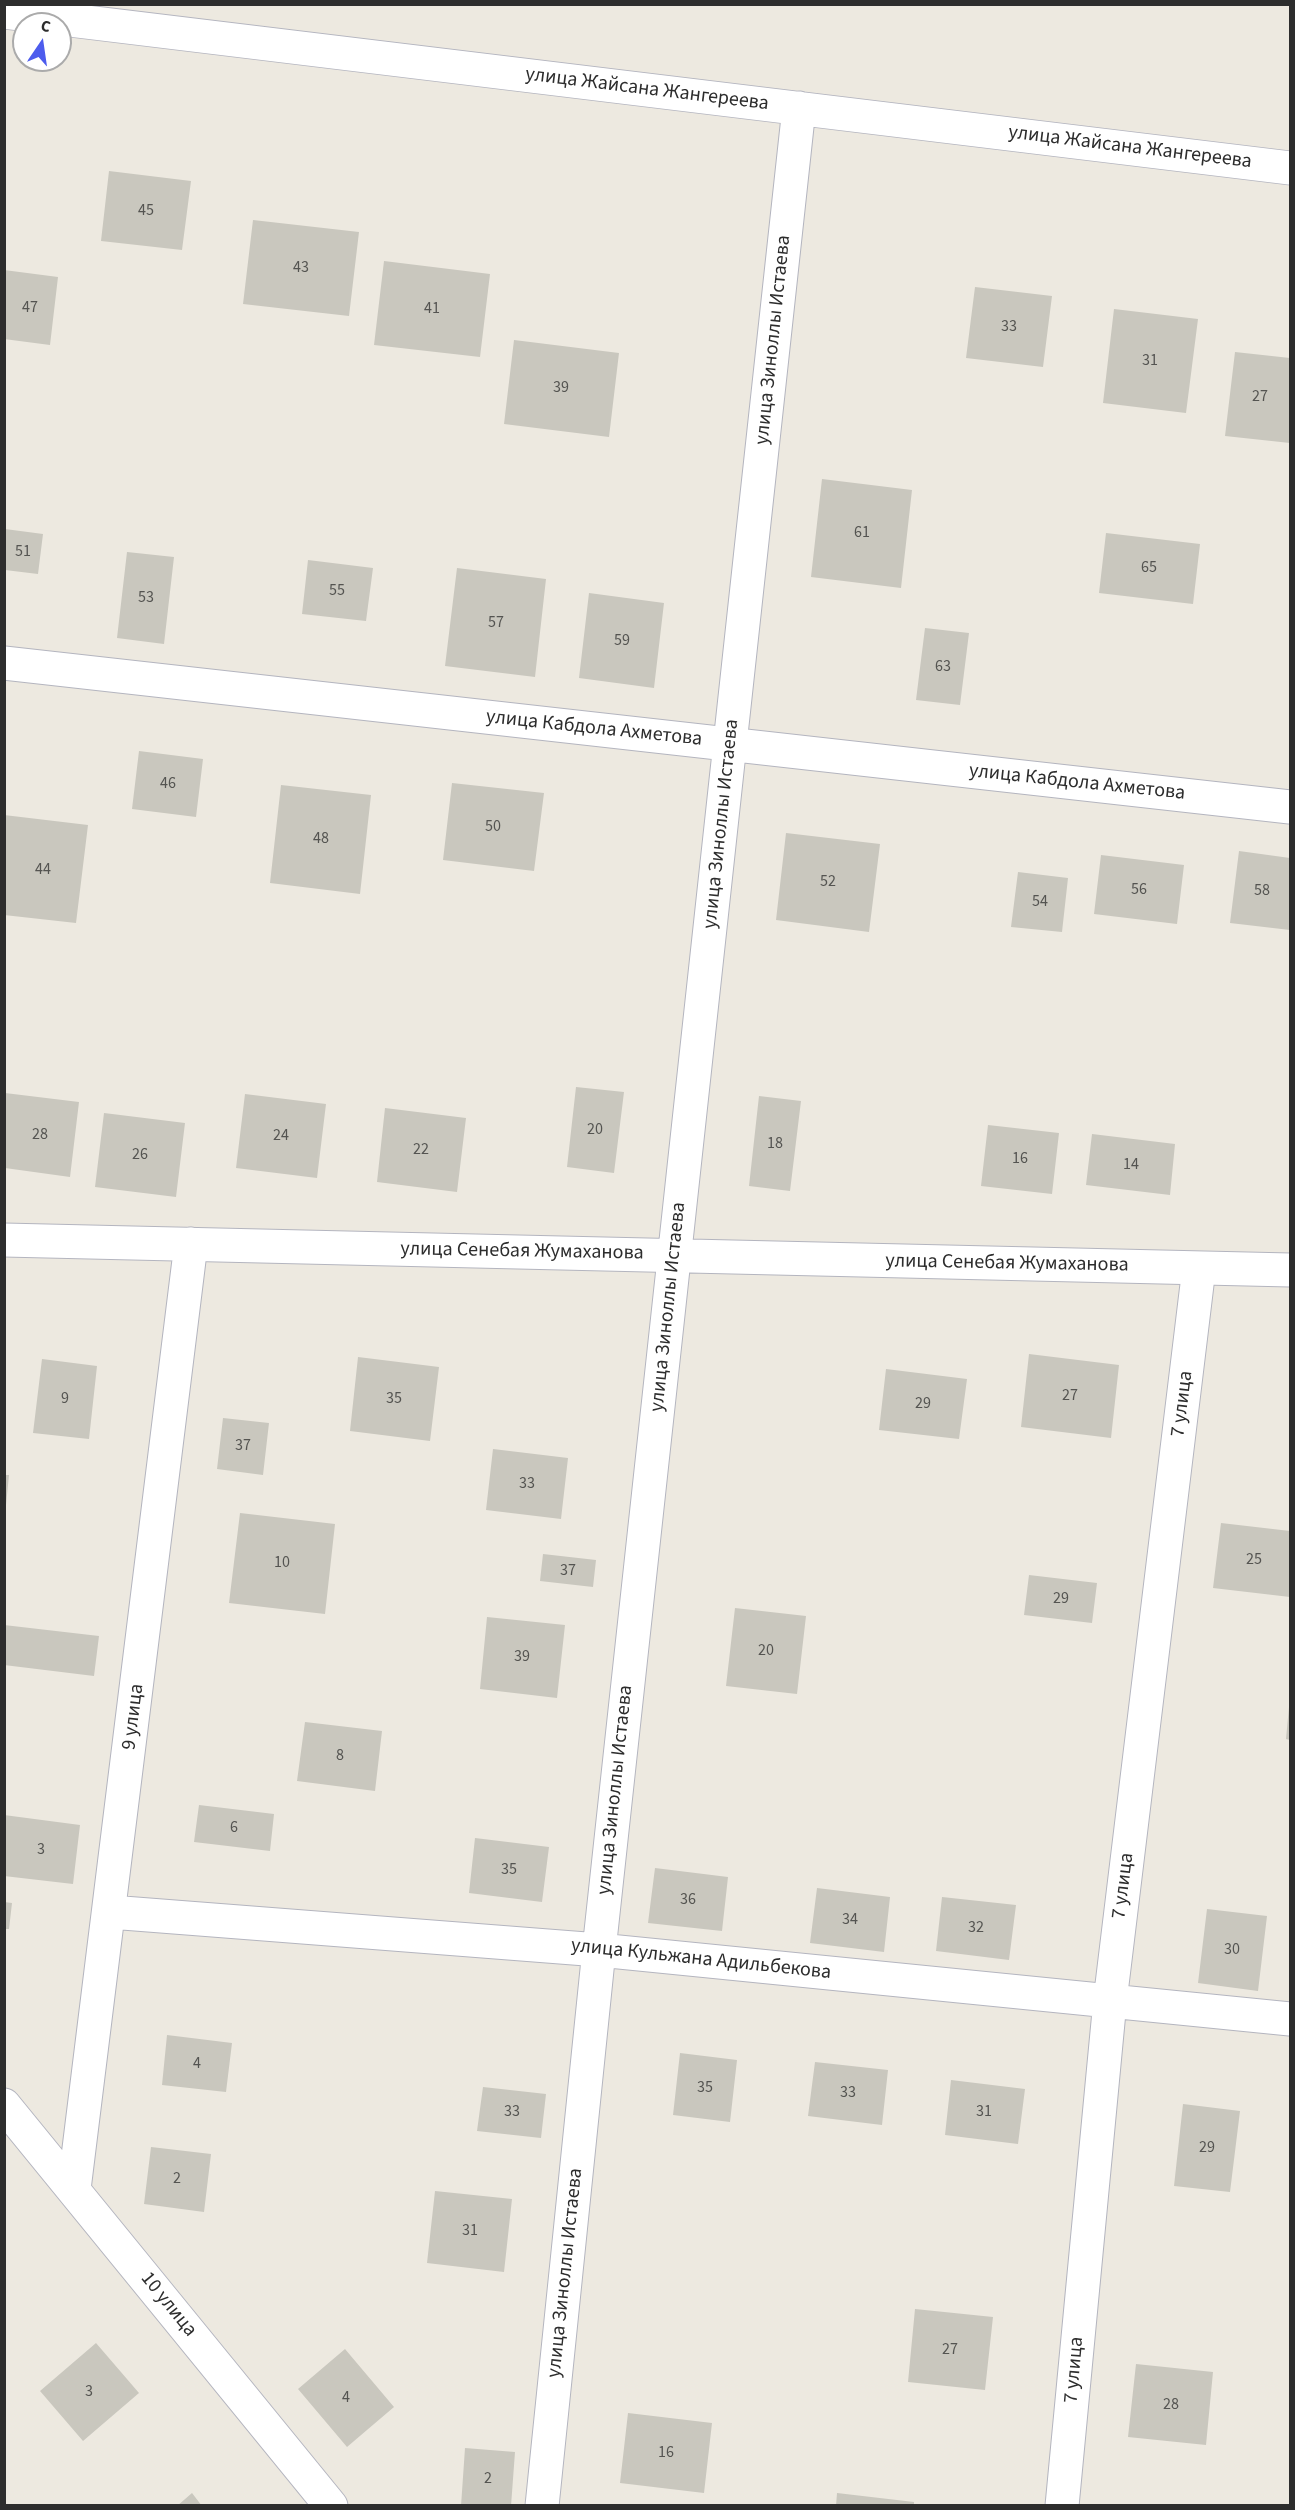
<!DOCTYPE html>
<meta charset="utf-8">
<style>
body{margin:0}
#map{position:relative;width:1295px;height:2510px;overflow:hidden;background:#ede9e0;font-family:"Source Sans 3",sans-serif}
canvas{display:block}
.frame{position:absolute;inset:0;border:6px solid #2d2d2d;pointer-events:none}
.north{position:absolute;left:12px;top:12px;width:60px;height:60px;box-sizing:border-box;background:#fff;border:2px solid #ababab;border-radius:50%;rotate:13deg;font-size:16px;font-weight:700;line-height:24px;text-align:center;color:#2d2d2d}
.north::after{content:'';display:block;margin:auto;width:21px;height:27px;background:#4d5ced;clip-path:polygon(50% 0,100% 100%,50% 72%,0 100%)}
</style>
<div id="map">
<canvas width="1295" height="2510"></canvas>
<div class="frame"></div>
<div class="north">С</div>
</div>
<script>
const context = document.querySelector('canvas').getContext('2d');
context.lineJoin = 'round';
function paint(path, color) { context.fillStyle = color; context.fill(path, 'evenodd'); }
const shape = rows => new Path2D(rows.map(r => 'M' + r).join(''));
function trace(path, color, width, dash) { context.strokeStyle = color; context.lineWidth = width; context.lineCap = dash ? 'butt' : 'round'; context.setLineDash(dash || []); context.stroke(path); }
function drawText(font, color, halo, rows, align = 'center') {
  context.font = font + ' "Source Sans 3",sans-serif'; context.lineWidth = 5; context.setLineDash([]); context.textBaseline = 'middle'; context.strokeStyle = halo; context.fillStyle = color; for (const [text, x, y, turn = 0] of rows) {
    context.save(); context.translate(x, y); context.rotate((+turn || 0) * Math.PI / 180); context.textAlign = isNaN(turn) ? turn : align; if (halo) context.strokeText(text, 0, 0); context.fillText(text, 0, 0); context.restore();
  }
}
const building = shape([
 [109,171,191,181,182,250,101,241],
 [253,220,359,232,349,316,243,304],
 [384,261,490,274,480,357,374,345],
 [4,270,58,277,50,345,4,339],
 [975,287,1052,296,1043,367,966,358],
 [1114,309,1198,319,1186,413,1103,403],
 [514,340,619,353,609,437,504,424],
 [1235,352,1290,358,1290,443,1225,436],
 [822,479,912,490,901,588,811,577],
 [5,529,43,534,38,574,5,570],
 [1106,533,1200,544,1193,604,1099,593],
 [127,552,174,557,164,644,117,638],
 [308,560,373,568,366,621,302,614],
 [457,568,546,579,535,677,445,666],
 [589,593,664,603,654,688,579,678],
 [925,628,969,633,960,705,916,700],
 [139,751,203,759,196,817,132,809],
 [452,783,544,793,534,871,443,860],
 [281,785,371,795,360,894,270,883],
 [4,815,88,825,76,923,4,915],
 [786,833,880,844,869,932,776,920],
 [1239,851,1290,858,1290,930,1230,923],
 [1101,855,1184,865,1177,924,1094,914],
 [1018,872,1068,878,1062,932,1011,927],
 [576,1087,624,1092,614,1173,567,1167],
 [5,1093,79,1102,70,1177,5,1168],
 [245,1094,326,1104,317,1178,236,1168],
 [759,1096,801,1101,790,1191,749,1186],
 [385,1108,466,1118,457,1192,377,1182],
 [104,1113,185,1123,176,1197,95,1187],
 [988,1125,1059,1133,1052,1194,981,1186],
 [1092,1134,1175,1144,1170,1195,1086,1185],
 [1029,1354,1119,1365,1111,1438,1021,1427],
 [358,1357,439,1367,430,1441,350,1431],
 [42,1359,97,1366,89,1439,33,1433],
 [886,1369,967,1379,959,1439,879,1430],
 [223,1418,269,1423,263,1475,217,1469],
 [493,1449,568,1458,561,1519,486,1510],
 [4,1475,9,1475,6,1505,4,1505],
 [240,1513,335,1524,325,1614,229,1603],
 [1221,1523,1290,1531,1290,1597,1213,1588],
 [543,1554,596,1560,593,1587,540,1581],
 [1029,1575,1097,1583,1092,1623,1024,1615],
 [735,1608,806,1616,797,1694,726,1686],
 [487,1617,565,1625,557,1698,480,1689],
 [4,1625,99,1636,94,1676,4,1665],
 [1289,1707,1290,1707,1290,1740,1286,1739],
 [305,1722,382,1731,375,1791,297,1781],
 [199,1805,274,1814,270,1851,194,1842],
 [4,1815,80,1825,73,1884,4,1876],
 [475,1838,549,1847,542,1902,469,1893],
 [655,1868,728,1877,722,1931,648,1923],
 [817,1888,890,1897,884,1952,810,1943],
 [942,1897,1016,1905,1009,1960,936,1951],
 [4,1902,12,1903,9,1929,4,1929],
 [1207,1909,1267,1916,1258,1991,1198,1983],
 [167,2035,232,2043,226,2092,162,2085],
 [680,2053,737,2060,730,2122,673,2115],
 [815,2062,888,2070,882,2125,808,2116],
 [951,2080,1025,2089,1018,2144,945,2135],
 [483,2087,546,2094,541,2138,477,2131],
 [1183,2104,1240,2111,1230,2192,1174,2186],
 [151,2147,211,2154,204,2212,144,2204],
 [435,2191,512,2199,504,2272,427,2263],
 [915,2309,993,2317,985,2390,908,2382],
 [96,2343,139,2393,83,2441,40,2391],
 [345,2349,394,2407,347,2447,298,2389],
 [1136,2364,1213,2372,1206,2445,1128,2437],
 [628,2413,712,2423,704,2493,620,2483],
 [465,2448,515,2452,511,2506,461,2506],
 [192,2493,202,2506,177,2506],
 [837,2493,914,2502,914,2506,836,2506]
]);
const minor = shape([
 [4,12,1290,168],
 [4,663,1290,807],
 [4,1240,1290,1270],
 [110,1912,599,1950,1290,2019],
 [4,2105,331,2506],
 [74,2189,191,1244],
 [542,2506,599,1950,799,108],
 [1062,2506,1110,2001,1199,1268]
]);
const numberNames = [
 ["45",146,211],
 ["43",301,268],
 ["47",30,308],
 ["41",432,309],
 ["33",1009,327],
 ["31",1150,361],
 ["39",561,388],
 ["27",1260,397],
 ["61",862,533],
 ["51",23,552],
 ["65",1149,568],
 ["55",337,591],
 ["53",146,598],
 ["57",496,623],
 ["59",622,641],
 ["63",943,667],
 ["46",168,784],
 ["50",493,827],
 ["48",321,839],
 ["44",43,870],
 ["52",828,882],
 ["56",1139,890],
 ["58",1262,891],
 ["54",1040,902],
 ["20",595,1130],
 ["28",40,1135],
 ["24",281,1136],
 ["18",775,1144],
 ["22",421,1150],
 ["26",140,1155],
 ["16",1020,1159],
 ["14",1131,1165],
 ["27",1070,1396],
 ["9",65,1399],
 ["35",394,1399],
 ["29",923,1404],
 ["37",243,1446],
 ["33",527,1484],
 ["25",1254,1560],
 ["10",282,1563],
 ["37",568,1571],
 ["29",1061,1599],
 ["20",766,1651],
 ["39",522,1657],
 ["8",340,1756],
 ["6",234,1828],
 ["3",41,1850],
 ["35",509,1870],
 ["36",688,1900],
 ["34",850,1920],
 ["32",976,1928],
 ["30",1232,1950],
 ["4",197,2064],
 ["35",705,2088],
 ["33",848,2093],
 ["33",512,2112],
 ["31",984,2112],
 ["29",1207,2148],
 ["2",177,2179],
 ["31",470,2231],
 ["27",950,2350],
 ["3",89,2392],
 ["4",346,2398],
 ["28",1171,2405],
 ["16",666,2453],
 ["2",488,2479]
];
const streetNames = [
 ["улица Жайсана Жангереева",647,90,7],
 ["улица Жайсана Жангереева",1130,148,7],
 ["улица Зиноллы Истаева",774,340,-84],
 ["улица Кабдола Ахметова",594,729,6],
 ["улица Кабдола Ахметова",1077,783,6],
 ["улица Зиноллы Истаева",722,824,-84],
 ["улица Сенебая Жумаханова",522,1252,1],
 ["улица Сенебая Жумаханова",1007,1264,1],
 ["улица Зиноллы Истаева",669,1307,-84],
 ["7 улица",1183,1404,-83],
 ["9 улица",134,1717,-83],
 ["улица Зиноллы Истаева",616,1790,-84],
 ["7 улица",1124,1886,-83],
 ["улица Кульжана Адильбекова",701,1960,6],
 ["улица Зиноллы Истаева",566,2273,-84],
 ["10 улица",168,2305,51],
 ["7 улица",1075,2370,-85]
];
paint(building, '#c9c7be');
trace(minor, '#b4b5bf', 35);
trace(minor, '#fff', 33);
drawText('16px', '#545451', null, numberNames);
drawText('20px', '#2d2d2d', '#fff', streetNames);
</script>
